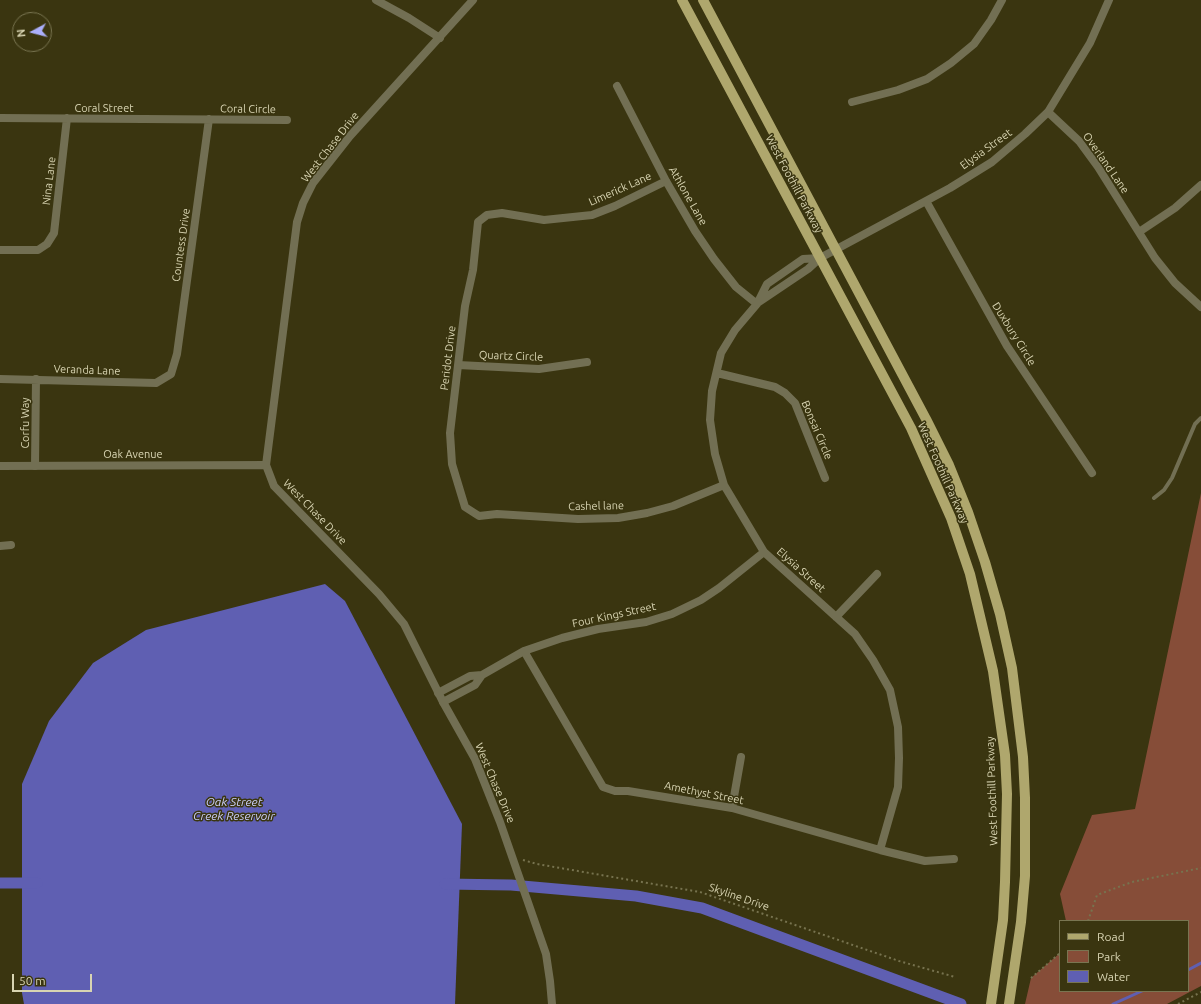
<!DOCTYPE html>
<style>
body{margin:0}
#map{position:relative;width:1201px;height:1004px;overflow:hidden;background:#3a3510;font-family:Ubuntu,sans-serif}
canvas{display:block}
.legend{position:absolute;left:1059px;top:920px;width:130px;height:72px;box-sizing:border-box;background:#3a3510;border:1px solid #797551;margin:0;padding:5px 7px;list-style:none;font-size:12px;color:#d8d4b2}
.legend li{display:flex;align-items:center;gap:8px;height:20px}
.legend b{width:20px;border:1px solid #797551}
.north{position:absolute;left:12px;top:12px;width:40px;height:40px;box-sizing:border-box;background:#3a3510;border:1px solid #797551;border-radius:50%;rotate:263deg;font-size:11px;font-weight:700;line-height:16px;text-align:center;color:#d8d4b2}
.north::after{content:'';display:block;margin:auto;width:14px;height:18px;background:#abaffb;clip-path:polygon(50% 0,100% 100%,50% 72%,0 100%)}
.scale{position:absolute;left:12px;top:974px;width:80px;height:18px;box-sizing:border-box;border:2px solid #d8d4b2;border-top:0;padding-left:5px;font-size:12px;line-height:14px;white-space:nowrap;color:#d8d4b2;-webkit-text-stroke:3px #3a3510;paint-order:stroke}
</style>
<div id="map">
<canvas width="1201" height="1004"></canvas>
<ul class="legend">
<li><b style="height:5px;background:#afa76d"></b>Road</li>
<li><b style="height:11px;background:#864d38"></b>Park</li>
<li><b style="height:11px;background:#5f5fb2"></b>Water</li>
</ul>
<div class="north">N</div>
<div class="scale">50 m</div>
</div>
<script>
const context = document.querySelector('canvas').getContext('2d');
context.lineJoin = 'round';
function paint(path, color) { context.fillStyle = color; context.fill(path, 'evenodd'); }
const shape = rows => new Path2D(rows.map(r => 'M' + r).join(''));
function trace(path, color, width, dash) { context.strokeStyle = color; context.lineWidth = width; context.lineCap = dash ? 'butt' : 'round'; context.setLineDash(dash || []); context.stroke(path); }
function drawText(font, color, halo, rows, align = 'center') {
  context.font = font + ' Ubuntu,sans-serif'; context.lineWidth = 3; context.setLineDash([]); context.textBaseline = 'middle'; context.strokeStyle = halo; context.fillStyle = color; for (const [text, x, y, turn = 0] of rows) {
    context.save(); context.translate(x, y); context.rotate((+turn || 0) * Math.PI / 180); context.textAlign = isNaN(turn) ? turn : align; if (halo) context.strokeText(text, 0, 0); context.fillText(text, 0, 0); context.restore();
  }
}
const green = shape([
 [1201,493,1201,986,1167,1004,1025,1004,1031,978,1060,953,1060,991,1188,991,1188,921,1066,921,1060,894,1092,815,1135,809]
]);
const water = shape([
 [325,584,345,601,462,824,455,1004,24,1004,22,993,22,784,49,721,93,663,146,630]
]);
const stream = shape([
 [1188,970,1201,963],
 [1113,1004,1142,991]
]);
const canal = shape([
 [0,883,37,883],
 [445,884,511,885,636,896,702,908,961,1004]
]);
const path = shape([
 [523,860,537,864,700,892,899,961,955,977],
 [1088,921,1097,895,1132,882,1201,868],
 [1031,978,1060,953],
 [1178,1004,1201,992]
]);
const service = shape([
 [1154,498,1164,490,1172,478,1195,424,1201,418]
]);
const minor = shape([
 [376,0,409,18,440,38],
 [617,86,666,181,695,231,714,259,736,287,757,304],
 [852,102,898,90,927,79,951,63,974,44,991,20,1002,0],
 [1048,112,1079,141,1098,167,1155,258,1175,283,1201,307],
 [0,118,287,120],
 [666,181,615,206,592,215,544,220,502,213,487,215,478,222,473,270,465,306,450,433,452,464,465,507,479,516,497,514,578,519,618,518,647,513,673,506,724,485],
 [926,201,1007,346,1092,473],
 [1139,232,1175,208,1201,185],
 [0,250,38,250,47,244,54,233,67,118],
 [820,258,803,259,767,284,757,304,735,330,721,353,712,391,710,420,715,454,724,485,764,552,855,634,873,660,890,690,898,727,899,758,898,787,880,850],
 [759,302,808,269,820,258,950,188,992,162,1025,134,1048,112,1090,43,1109,0],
 [458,365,539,369,587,362],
 [717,373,775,387,785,393,795,403,825,478],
 [0,379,156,383,171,374,177,354,209,119],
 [266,465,297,222,303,203,313,183,350,136,473,0],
 [35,466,36,379],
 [0,546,11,545],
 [836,617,877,574],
 [524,651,603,787,615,791,628,791,732,808,880,850,925,861,954,859],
 [438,693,470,676,482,675,524,651,562,638,598,629,646,622,672,614,701,600,719,588,764,552],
 [443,702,475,685,482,675],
 [732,808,741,757]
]);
const tertiary = shape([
 [0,466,266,465,274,486,379,594,404,624,443,702,475,759,500,822,546,954,550,981,552,1004]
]);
const primary = shape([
 [682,0,911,428,951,518,970,574,993,671,1005,755,1007,794,1005,882,1003,920,991,1004],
 [703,0,926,419,949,465,968,512,985,562,1000,614,1012,668,1023,757,1025,798,1025,876,1021,922,1009,1004]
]);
const streetNames = [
 ["Coral Street",104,108],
 ["Coral Circle",248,109,1],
 ["West Chase Drive",330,147,-52],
 ["Elysia Street",986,149,-36],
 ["Overland Lane",1106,163,55],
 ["Nina Lane",49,181,-83],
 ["West Foothill Parkway",794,184,62],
 ["Limerick Lane",620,189,-24],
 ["Athlone Lane",688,196,60],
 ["Countess Drive",181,245,-82],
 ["Duxbury Circle",1014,334,58],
 ["Quartz Circle",511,356,2],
 ["Peridot Drive",448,358,-83],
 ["Veranda Lane",87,370,2],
 ["Corfu Way",25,423,-90],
 ["Bonsai Circle",817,430,67],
 ["Oak Avenue",133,454],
 ["West Foothill Parkway",943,473,66],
 ["Cashel lane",596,506,-1],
 ["West Chase Drive",315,512,46],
 ["Elysia Street",801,570,42],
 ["Four Kings Street",614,615,-12],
 ["West Chase Drive",495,783,67],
 ["West Foothill Parkway",992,791,-92],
 ["Amethyst Street",704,793,11],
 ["Skyline Drive",739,897,19]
];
const waterNames = [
 ["Oak Street",234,802],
 ["Creek Reservoir",234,816]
];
paint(green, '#864d38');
paint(water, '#5f5fb2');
trace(stream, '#5f5fb2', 3);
trace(canal, '#5f5fb2', 11);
trace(path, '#77734f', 2, [2, 3]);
trace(service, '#726f53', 4);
trace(minor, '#726f53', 8);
trace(tertiary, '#726f53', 8);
trace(primary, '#afa76d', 10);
drawText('11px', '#d8d4b2', '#3a3510', streetNames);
drawText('italic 12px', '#cacefb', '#3a3510', waterNames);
</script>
